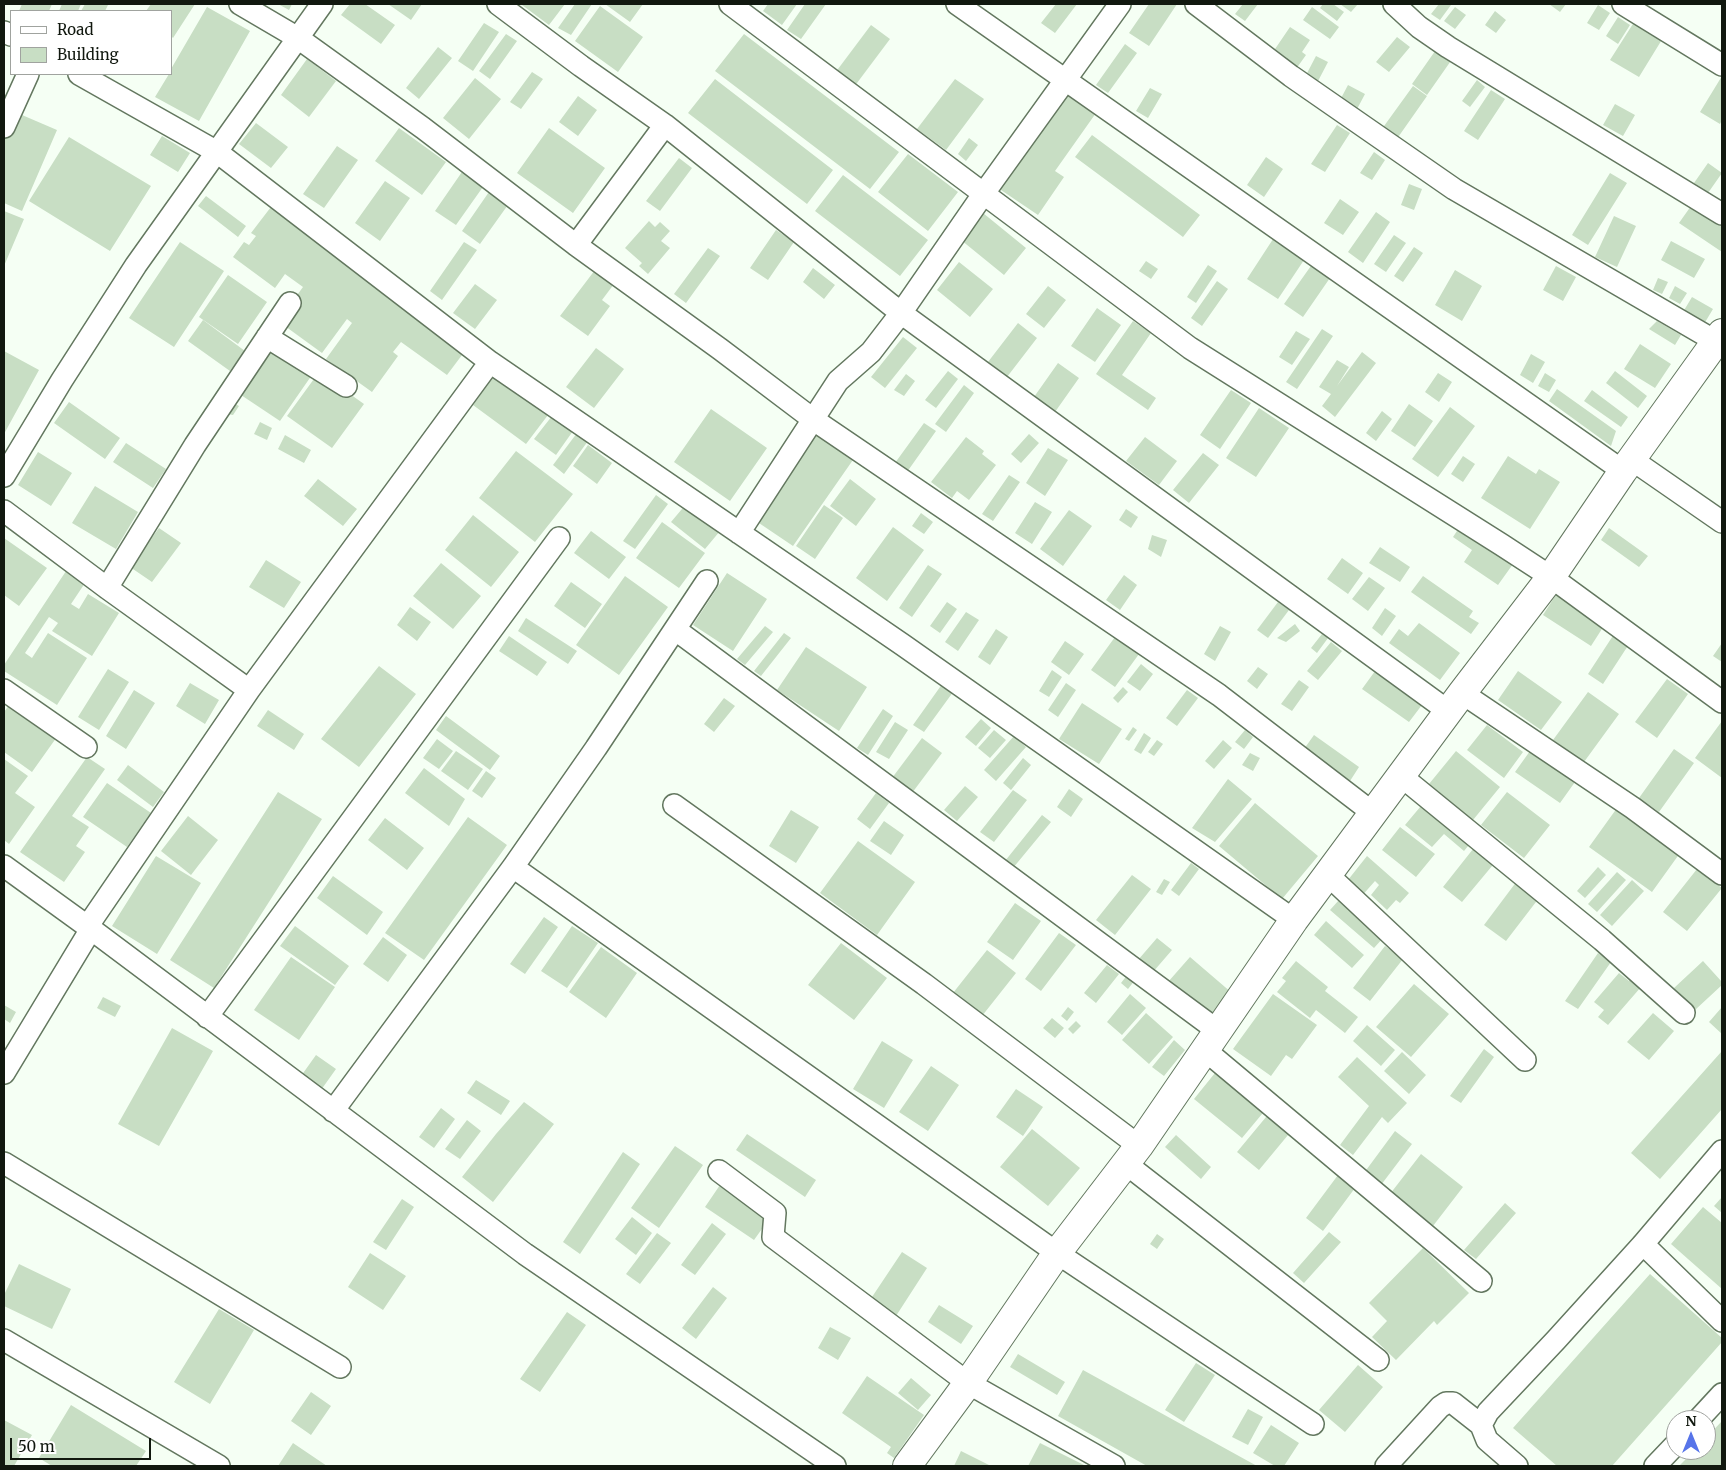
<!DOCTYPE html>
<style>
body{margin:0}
#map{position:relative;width:1726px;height:1470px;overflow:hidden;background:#f5fff4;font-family:Merriweather,serif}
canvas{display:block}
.frame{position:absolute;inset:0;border:5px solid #11180f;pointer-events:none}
.legend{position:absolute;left:10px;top:10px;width:162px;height:65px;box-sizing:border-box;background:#fff;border:1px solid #a0a39f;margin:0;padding:6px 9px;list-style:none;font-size:15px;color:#11180f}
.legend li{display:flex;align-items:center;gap:10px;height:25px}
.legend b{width:25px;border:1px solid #a0a39f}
.north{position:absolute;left:1666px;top:1410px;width:50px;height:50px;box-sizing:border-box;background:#fff;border:1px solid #a0a39f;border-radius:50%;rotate:0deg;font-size:14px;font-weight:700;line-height:20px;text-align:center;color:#11180f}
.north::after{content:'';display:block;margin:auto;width:18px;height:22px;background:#5774e9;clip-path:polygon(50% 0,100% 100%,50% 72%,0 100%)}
.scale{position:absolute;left:10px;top:1438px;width:141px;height:22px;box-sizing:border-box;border:2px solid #11180f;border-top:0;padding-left:6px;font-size:15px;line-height:18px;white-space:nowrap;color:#11180f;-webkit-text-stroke:4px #fff;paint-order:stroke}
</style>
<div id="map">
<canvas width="1726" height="1470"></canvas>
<div class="frame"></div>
<ul class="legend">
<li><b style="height:6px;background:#fff"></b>Road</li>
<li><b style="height:14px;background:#c8dec4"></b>Building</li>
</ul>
<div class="north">N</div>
<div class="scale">50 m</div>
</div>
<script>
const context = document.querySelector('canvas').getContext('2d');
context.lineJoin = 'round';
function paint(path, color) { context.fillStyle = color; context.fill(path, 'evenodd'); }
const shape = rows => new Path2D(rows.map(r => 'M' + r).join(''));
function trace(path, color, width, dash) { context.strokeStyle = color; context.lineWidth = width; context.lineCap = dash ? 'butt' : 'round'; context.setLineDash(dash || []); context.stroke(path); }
const building = shape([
 [22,4,52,4,49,11,19,11],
 [62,4,81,4,78,11,59,11],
 [85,4,104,4,108,5,105,11,81,11],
 [151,4,195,4,173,38,171,36,171,11,146,11],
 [278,4,292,4,289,10],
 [350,4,365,4,395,25,381,44,341,15],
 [388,4,422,4,411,20],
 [522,4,565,4,549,25,522,5],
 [575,4,592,4,571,35,558,28],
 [605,4,643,4,630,22],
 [768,4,797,4,782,25,763,11],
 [805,4,826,4,801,39,787,30],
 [1056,4,1077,4,1055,33,1041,23],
 [1149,4,1177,4,1149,46,1129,33],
 [1243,4,1258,4,1245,21,1235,14],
 [1323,4,1333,4,1344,12,1337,21,1320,8],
 [1340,4,1358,4,1351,12],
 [1439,4,1451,5,1440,20,1431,14],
 [1549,4,1566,4,1560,12],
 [1598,5,1610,13,1599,30,1587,23],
 [600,6,643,37,618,72,575,41],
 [207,7,250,31,199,121,155,97,169,74,171,74,171,69],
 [1312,7,1339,27,1330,39,1303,20],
 [1455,7,1466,15,1455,29,1444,21],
 [1495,11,1506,20,1496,33,1485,25],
 [1638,16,1666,33,1639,77,1610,60],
 [1618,17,1630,25,1618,44,1606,36],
 [484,23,499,32,473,71,458,61],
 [871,25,890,39,854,87,835,73],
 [1290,27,1310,40,1302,52,1306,55,1296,69,1285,61,1287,58,1275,49],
 [506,34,517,41,490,79,479,71],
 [744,34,899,152,870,189,715,71],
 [1397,37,1410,47,1389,72,1376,62],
 [1125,44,1137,53,1108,93,1096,85],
 [1440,44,1455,55,1427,95,1412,84],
 [438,47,452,58,419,99,406,88],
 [1316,56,1328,62,1317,83,1305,77],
 [307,59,336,81,309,117,281,95],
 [532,72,543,79,521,109,510,102],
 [1722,76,1722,120,1720,124,1700,112],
 [475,78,501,99,469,139,443,118],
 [715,79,833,170,807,204,688,113],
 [955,79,984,99,946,150,917,129],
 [1477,80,1485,87,1470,107,1462,101],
 [1348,85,1365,94,1356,111,1339,102],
 [1413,86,1427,96,1394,143,1379,133],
 [1150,88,1162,94,1148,118,1136,111],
 [1491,90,1505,99,1478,140,1464,131],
 [1064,91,1096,113,1055,171,1064,177,1038,215,998,188],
 [578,96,597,110,578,136,559,122],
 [1615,104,1635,115,1623,136,1603,125],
 [15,112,57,130,22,211,4,203,4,138],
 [256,123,288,147,271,168,239,144],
 [1337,125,1350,133,1325,172,1311,164],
 [399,128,446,162,422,195,375,161],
 [549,128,605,168,573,213,517,173],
 [1092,135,1200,215,1183,237,1075,157],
 [162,136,190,153,178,172,150,155],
 [69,137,151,186,110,251,29,201],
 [969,138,978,145,966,161,958,154],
 [337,146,358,160,324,208,303,194],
 [1374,152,1385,160,1372,180,1360,173],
 [908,154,958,192,928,231,878,192],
 [1266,157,1283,169,1264,197,1247,185],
 [679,158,692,168,660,211,646,201],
 [1708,163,1722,173,1708,193,1694,183],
 [464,169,485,184,456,225,435,211],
 [1610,173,1627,183,1588,245,1572,235],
 [843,175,928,240,900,276,815,211],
 [385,181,410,198,380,241,355,223],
 [1409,184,1422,189,1414,210,1401,205],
 [491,189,510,202,480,244,462,231],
 [206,196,246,226,238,237,198,206],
 [1340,199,1359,212,1343,235,1324,223],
 [274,203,465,351,447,375,401,342,393,352,398,356,372,392,326,359,352,323,347,319,322,353,278,321,303,287,285,274,275,288,233,257,244,242,249,245,256,236,251,233],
 [1691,206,1722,227,1722,252,1679,223],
 [4,211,24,219,4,266],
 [1376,212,1390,222,1363,263,1348,252],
 [983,213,1026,248,1004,275,961,240],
 [1614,216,1636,226,1617,267,1595,257],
 [649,221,655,227,660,222,670,231,661,241,670,248,648,274,639,266,642,263,625,248],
 [776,230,794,242,768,280,750,268],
 [1394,235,1406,243,1386,272,1374,264],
 [1275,236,1306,257,1278,299,1247,279],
 [1671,241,1705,259,1694,278,1661,260],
 [180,242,224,271,174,347,129,318],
 [464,242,477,250,442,300,430,291],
 [1414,247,1423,253,1403,282,1394,276],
 [708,248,720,256,686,303,674,294],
 [1146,261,1158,269,1151,279,1139,271],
 [959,262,993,289,970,317,937,290],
 [1313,263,1332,275,1303,317,1284,304],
 [1208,265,1217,271,1196,303,1187,297],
 [1556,266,1576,277,1563,301,1543,290],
 [813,268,835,285,824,299,803,282],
 [595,270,614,284,602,300,610,306,588,336,560,316],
 [1455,270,1482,286,1462,321,1435,305],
 [228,275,267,302,238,344,199,317],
 [1658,278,1668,282,1662,294,1653,290],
 [1217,281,1228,289,1202,326,1191,318],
 [475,284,497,300,475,329,453,313],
 [1048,286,1066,300,1044,328,1026,314],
 [1675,286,1687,293,1680,304,1669,298],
 [1692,297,1713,309,1704,324,1683,312],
 [1097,308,1121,325,1095,362,1071,346],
 [203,320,245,351,230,371,188,341],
 [1133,321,1151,333,1122,375,1156,398,1148,410,1096,374],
 [1657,321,1681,335,1675,345,1649,329],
 [1018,323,1037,338,1007,377,988,362],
 [1322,329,1333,336,1297,389,1286,382],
 [1296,331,1310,339,1292,365,1279,357],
 [903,337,917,348,885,388,871,377],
 [268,342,314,372,280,421,235,391],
 [1640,344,1671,364,1655,388,1624,369],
 [596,348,624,369,594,408,566,387],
 [4,351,39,370,4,434],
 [1362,352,1376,363,1335,417,1322,406,1331,394,1319,387,1337,360,1349,367,1337,386],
 [1531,354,1545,362,1533,383,1520,375],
 [1058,363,1079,378,1055,412,1034,397],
 [948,371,958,379,936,408,925,400],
 [1615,371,1647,396,1638,408,1606,383],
 [319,372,364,404,332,448,287,416],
 [1438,373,1452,382,1439,402,1425,392],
 [1545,373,1556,380,1549,392,1538,386],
 [906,374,915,381,904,396,894,390],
 [494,376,548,415,526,444,473,405],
 [964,385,974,393,946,432,935,424],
 [1557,389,1616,431,1611,446,1549,401],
 [1231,390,1251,403,1220,449,1200,435],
 [1592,390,1628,417,1621,427,1584,401],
 [228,400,239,406,233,415,221,413],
 [69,402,120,438,105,459,54,423],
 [1409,404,1433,421,1415,447,1391,431],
 [1450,407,1475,426,1438,477,1412,459],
 [1259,408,1289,428,1256,477,1226,458],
 [711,409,767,448,730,501,674,462],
 [1382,411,1392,419,1376,441,1366,433],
 [552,416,573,431,556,455,534,439],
 [260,422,272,428,267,440,254,434],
 [924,423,936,431,907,472,895,463],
 [818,432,855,457,793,546,756,521],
 [577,433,588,441,564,474,553,465],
 [1029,434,1039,443,1021,463,1011,454],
 [285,435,311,450,304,463,278,449],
 [966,437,984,451,982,454,996,465,969,500,957,491,952,498,931,482],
 [1145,437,1177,461,1159,485,1126,461],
 [126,443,166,469,153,488,113,462],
 [588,445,612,463,597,484,573,466],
 [1048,448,1068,460,1045,496,1026,483],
 [516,451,573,494,535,542,479,498],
 [38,452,72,473,51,506,18,485],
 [1203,453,1219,465,1189,503,1173,490],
 [1463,456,1475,464,1463,482,1451,474],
 [1508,456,1536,474,1539,469,1560,482,1530,529,1481,498],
 [1009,475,1020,482,993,521,982,514],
 [318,479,357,509,343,526,304,496],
 [850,479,876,499,856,526,830,506],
 [95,486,138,512,116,549,72,523],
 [656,495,668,504,635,549,623,541],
 [1035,502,1052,512,1032,544,1015,533],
 [687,503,720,531,705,549,671,522],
 [824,505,843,518,815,559,796,546],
 [1126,509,1138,517,1131,528,1119,520],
 [1069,510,1092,526,1063,566,1040,549],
 [921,513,933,522,924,534,912,526],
 [473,515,519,552,491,587,445,550],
 [662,522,705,553,679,588,636,558],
 [893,527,924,550,887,601,856,578],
 [159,528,181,543,152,582,130,567],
 [1459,528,1513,564,1498,585,1464,562,1472,550,1453,537],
 [1609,528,1648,556,1639,567,1601,540],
 [591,531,626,557,609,579,574,553],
 [1152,535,1167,540,1161,557,1148,549],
 [4,538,47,568,19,606,4,595],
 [1380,547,1410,567,1400,582,1369,563],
 [1342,558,1363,573,1348,594,1327,579],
 [266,560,301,582,284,608,249,587],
 [441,563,481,596,453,629,413,596],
 [928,565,942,574,912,617,899,608],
 [68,568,87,580,71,604,79,609,88,594,119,613,92,656,52,631,58,623,49,617,25,653,32,658,48,633,87,658,57,705,4,671,4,665],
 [727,573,767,599,733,651,693,625],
 [1124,575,1137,585,1120,610,1106,600],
 [625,576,668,607,619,675,576,645],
 [1423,576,1473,611,1469,617,1479,623,1471,634,1411,592],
 [1369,577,1385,588,1368,611,1352,599],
 [571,582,602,604,585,628,554,606],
 [1559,590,1607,621,1591,646,1543,615],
 [947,602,957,609,940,633,930,626],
 [1278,602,1289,610,1268,638,1257,630],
 [410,607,431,622,417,641,397,625],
 [1385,608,1396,616,1382,636,1372,628],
 [966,612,979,620,958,651,945,642],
 [526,618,577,651,568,664,518,631],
 [1419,623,1460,653,1440,680,1389,643,1399,629,1408,636],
 [1295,624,1300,631,1286,642,1277,638],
 [765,626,773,632,745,665,737,659],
 [1220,626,1231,632,1215,661,1204,654],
 [1618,628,1633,638,1603,684,1588,674],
 [996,629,1008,637,990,665,978,657],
 [784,633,791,638,761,676,754,671],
 [1322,634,1328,638,1317,653,1311,648],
 [509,636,547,662,537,676,499,651],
 [1115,637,1139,654,1115,687,1091,670],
 [1065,641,1084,654,1069,675,1051,662],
 [1331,642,1342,651,1318,680,1307,671],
 [1722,643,1722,662,1713,656],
 [806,647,867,687,839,731,777,690],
 [1141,664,1153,674,1140,691,1127,682],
 [379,666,416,694,359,767,321,739],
 [1258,667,1268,674,1257,689,1247,681],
 [1378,667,1425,701,1409,722,1362,689],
 [108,669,129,682,99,730,78,717],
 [1052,670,1062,677,1049,697,1039,691],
 [1518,671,1562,702,1541,730,1498,700],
 [1667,679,1688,694,1657,738,1635,722],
 [945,680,956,688,924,732,913,725],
 [1299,680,1309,687,1292,711,1281,704],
 [190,683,219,700,205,724,176,706],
 [1066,683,1076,690,1058,717,1048,710],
 [1123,687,1128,692,1118,703,1113,698],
 [134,690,155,703,126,749,106,736],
 [1187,690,1198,698,1177,726,1166,718],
 [1588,692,1619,714,1584,762,1553,740],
 [724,698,735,706,714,732,704,724],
 [12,701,59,734,32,772,4,752,4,712],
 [1082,703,1122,729,1099,764,1059,739],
 [883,709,893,716,868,755,857,748],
 [268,710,304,734,294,750,257,726],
 [446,716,500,756,490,770,436,730],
 [981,719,991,728,976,746,965,737],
 [1722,721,1722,778,1695,758],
 [895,722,908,730,889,759,876,752],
 [1487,725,1523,752,1504,778,1467,750],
 [1133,727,1137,730,1129,741,1125,739],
 [994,730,1006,740,990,758,978,748],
 [1245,730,1253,737,1244,749,1235,742],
 [1144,733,1151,738,1141,754,1134,750],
 [1314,735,1359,767,1350,781,1304,749],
 [1014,736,1026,747,996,781,984,770],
 [922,738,942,753,912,793,892,778],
 [437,739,453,751,439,769,423,758],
 [1157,740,1163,744,1154,756,1148,752],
 [1223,740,1232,748,1214,769,1205,761],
 [1674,749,1694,763,1659,812,1639,798],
 [456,751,483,769,468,790,441,771],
 [1456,751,1500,787,1473,820,1429,784],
 [1530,751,1575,782,1560,803,1515,772],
 [1250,753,1260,758,1253,771,1242,765],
 [87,757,105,769,72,816,89,827,76,846,85,852,64,882,20,852],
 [1023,758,1031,765,1011,790,1003,783],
 [4,759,28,776,15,793,35,807,9,844,4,840],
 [128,765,164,792,153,807,117,780],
 [424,768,465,799,449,826,405,793],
 [486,771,496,778,482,798,472,791],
 [1228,779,1252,799,1215,842,1192,828],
 [107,783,151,813,127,847,83,817],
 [965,786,978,797,957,821,944,810],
 [1069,789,1083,799,1071,817,1057,807],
 [1013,790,1027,800,994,842,980,832],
 [278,792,322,819,214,988,170,960],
 [1507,792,1550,825,1524,858,1481,825],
 [876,793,889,803,870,829,857,819],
 [1426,800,1473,840,1464,851,1444,834,1432,847,1405,825],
 [1255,803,1318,856,1282,899,1219,846],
 [1617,808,1680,853,1652,892,1589,847],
 [791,810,819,827,796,863,769,846],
 [1042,815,1051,822,1013,868,1005,861],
 [188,816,218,840,191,875,161,851],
 [468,817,507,845,424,960,385,933],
 [385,818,424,848,407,870,368,840],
 [884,821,904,835,891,855,870,841],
 [1400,827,1435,854,1416,877,1382,850],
 [858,841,915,882,877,935,820,893],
 [1477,844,1497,860,1462,902,1443,887],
 [156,856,201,883,157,954,112,926],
 [1367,856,1409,893,1400,903,1396,900,1387,910,1371,895,1379,885,1375,881,1360,898,1344,885],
 [1191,863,1199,869,1179,896,1171,890],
 [1598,867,1606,875,1585,898,1577,891],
 [1697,869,1722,888,1687,931,1663,912],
 [1617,872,1626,880,1597,912,1588,904],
 [1132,875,1151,889,1115,935,1096,920],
 [333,876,383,912,367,935,317,898],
 [1164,879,1170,882,1162,895,1156,892],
 [1632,880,1644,891,1612,926,1600,915],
 [1517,881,1539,898,1506,941,1484,925],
 [1339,900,1383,938,1374,948,1330,910],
 [1015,903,1041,921,1013,960,987,942],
 [544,917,558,927,525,974,510,964],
 [1326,921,1364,955,1352,968,1314,935],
 [295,926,349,966,335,985,280,946],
 [572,926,598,943,567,988,541,971],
 [1059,933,1076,945,1041,991,1025,979],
 [383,937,407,955,388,982,363,964],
 [1157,938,1172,950,1153,972,1138,960],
 [841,943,887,978,854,1020,808,985],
 [1385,946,1403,959,1370,1001,1353,988],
 [601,947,637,973,606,1018,569,992],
 [987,950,1016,973,982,1016,953,993],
 [1598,953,1611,962,1578,1009,1565,1001],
 [291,957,335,987,299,1040,254,1010],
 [1190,957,1232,993,1210,1018,1168,982],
 [1296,961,1328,987,1325,991,1358,1017,1345,1033,1316,1010,1310,1018,1277,992,1286,981,1282,978],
 [1703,961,1722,982,1722,985,1695,1010,1674,988],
 [1107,965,1119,974,1096,1003,1084,993],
 [1619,973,1629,981,1631,979,1641,987,1608,1025,1598,1017,1604,1010,1594,1002],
 [1128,974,1135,980,1128,989,1121,983],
 [1414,984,1449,1014,1411,1057,1376,1027],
 [1130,994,1146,1008,1122,1035,1107,1022],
 [1273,994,1317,1025,1292,1059,1286,1055,1271,1076,1233,1049],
 [103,997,121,1006,115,1017,97,1008],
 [4,1005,16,1012,10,1023,4,1019],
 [1068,1007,1074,1012,1067,1021,1061,1016],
 [1722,1007,1722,1034,1709,1022],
 [1146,1013,1173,1037,1149,1064,1122,1040],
 [1653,1013,1674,1031,1649,1060,1627,1042],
 [1052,1018,1064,1028,1055,1038,1043,1028],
 [1076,1021,1081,1026,1073,1034,1068,1029],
 [1367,1025,1395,1050,1381,1066,1353,1041],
 [172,1028,213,1051,159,1146,118,1124],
 [1174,1040,1185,1050,1164,1076,1152,1067],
 [882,1041,913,1060,884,1108,853,1089],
 [1484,1049,1494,1057,1461,1103,1450,1096],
 [1722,1051,1722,1109,1660,1179,1631,1153],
 [1402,1052,1426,1075,1409,1094,1384,1071],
 [316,1055,336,1069,321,1090,301,1076],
 [1357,1057,1407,1103,1388,1123,1382,1117,1353,1155,1340,1145,1369,1106,1338,1077],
 [931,1066,959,1085,928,1131,899,1112],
 [1219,1068,1267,1108,1242,1138,1194,1099],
 [476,1080,510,1101,501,1115,467,1093],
 [1016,1089,1043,1107,1023,1136,996,1117],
 [524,1102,554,1124,493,1202,462,1177,496,1134],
 [441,1108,455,1119,434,1148,419,1137],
 [1271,1111,1293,1129,1259,1170,1237,1152],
 [467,1120,481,1131,460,1159,445,1149],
 [1032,1129,1080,1168,1048,1206,1000,1167],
 [1395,1131,1412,1144,1381,1185,1364,1173],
 [747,1134,816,1180,805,1197,736,1150],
 [1176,1135,1211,1167,1201,1179,1165,1147],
 [675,1146,703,1165,659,1228,631,1208],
 [623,1152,640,1164,580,1254,563,1242],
 [1421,1154,1463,1187,1433,1226,1390,1194],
 [1338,1175,1355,1188,1323,1231,1306,1218],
 [720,1185,769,1219,754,1240,705,1207],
 [1722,1197,1722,1213,1714,1206],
 [402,1199,414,1207,386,1250,373,1242],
 [1505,1203,1516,1213,1476,1259,1464,1250],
 [1703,1207,1722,1223,1722,1289,1671,1244],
 [632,1217,652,1233,636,1255,615,1239],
 [712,1223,726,1234,695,1275,681,1265],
 [1329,1232,1341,1242,1304,1283,1293,1273],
 [657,1233,671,1243,640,1284,626,1274],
 [1157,1234,1164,1239,1157,1249,1150,1244],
 [1423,1248,1469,1293,1437,1325,1434,1321,1396,1360,1372,1337,1387,1321,1369,1303],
 [902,1252,927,1268,896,1316,870,1300],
 [370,1253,406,1276,383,1310,348,1287],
 [19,1264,71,1289,52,1329,4,1306,4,1295],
 [1650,1274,1722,1338,1722,1342,1612,1466,1557,1466,1513,1428],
 [713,1287,727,1298,696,1339,682,1328],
 [939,1305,973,1326,961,1344,928,1322],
 [219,1309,254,1330,210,1404,174,1382],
 [567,1312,586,1325,540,1392,520,1379],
 [830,1327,851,1338,838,1360,818,1348],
 [1018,1354,1065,1382,1057,1395,1010,1367],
 [1196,1363,1215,1375,1184,1422,1165,1410],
 [1358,1365,1383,1387,1345,1432,1319,1410],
 [1083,1370,1257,1466,1147,1466,1058,1416],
 [867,1376,924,1415,894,1458,887,1453,891,1447,842,1413],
 [911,1378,931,1395,918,1410,898,1393],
 [311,1392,331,1406,311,1435,291,1421],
 [71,1405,146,1451,136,1466,52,1466,39,1458],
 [1248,1409,1263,1417,1248,1445,1232,1437],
 [4,1420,32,1435,14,1466,4,1466],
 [1722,1421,1722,1466,1679,1466,1695,1450,1706,1450,1706,1438],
 [1271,1425,1299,1443,1284,1466,1275,1466,1253,1453],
 [293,1443,327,1466,278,1466],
 [1040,1443,1086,1466,1028,1466],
 [961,1451,991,1466,954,1466]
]);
const street = shape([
 [240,4,298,38,423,128,576,245,720,349,814,420,1219,695,1373,813],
 [498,4,581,66,665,125,901,313,1448,711],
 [730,4,1190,348,1502,545,1551,577,1722,702],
 [957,4,1623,471],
 [1196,4,1291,76,1454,189,1722,345],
 [1394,4,1419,27,1448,47,1722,214],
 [1623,4,1722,65],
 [4,32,11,35],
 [79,74,217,152,490,362,903,645,1294,920],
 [4,127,28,74],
 [576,245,665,125],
 [267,337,346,386],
 [1631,459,1722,522],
 [4,476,62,380,136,265,322,4],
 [4,511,107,588,249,690],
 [739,533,838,381,871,352,901,313,984,193,1120,4],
 [107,588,195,445,290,303],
 [676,630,1218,1031],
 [4,690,86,747],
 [1462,693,1633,808,1722,874],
 [1401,776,1602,940,1684,1013],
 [674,805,924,984,1139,1146],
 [4,866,91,929,525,1254,835,1466],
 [513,867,1057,1253,1313,1424],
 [1328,875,1525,1060],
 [87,927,249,690,490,362],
 [207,1017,559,538],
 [1205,1050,1481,1281],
 [4,1073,91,929],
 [333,1111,513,867,596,748,707,581],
 [4,1163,340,1367],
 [1125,1163,1378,1360],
 [719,1171,775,1213,773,1237,968,1383,1114,1466],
 [1643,1244,1722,1321],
 [4,1340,219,1466],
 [1698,1420,1722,1394],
 [1481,1425,1488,1412,1556,1340,1643,1244,1722,1151],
 [1386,1466,1440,1407,1446,1403,1453,1403,1481,1425,1487,1440,1517,1466],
 [1655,1466,1676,1444]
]);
const secondary = shape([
 [907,1466,968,1383,1057,1253,1139,1146,1294,920,1462,693,1551,577,1623,471,1722,333]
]);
paint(building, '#c8dec4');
trace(street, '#63775f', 24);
trace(secondary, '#63775f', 30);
trace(street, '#fff', 21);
trace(secondary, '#fff', 28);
</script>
